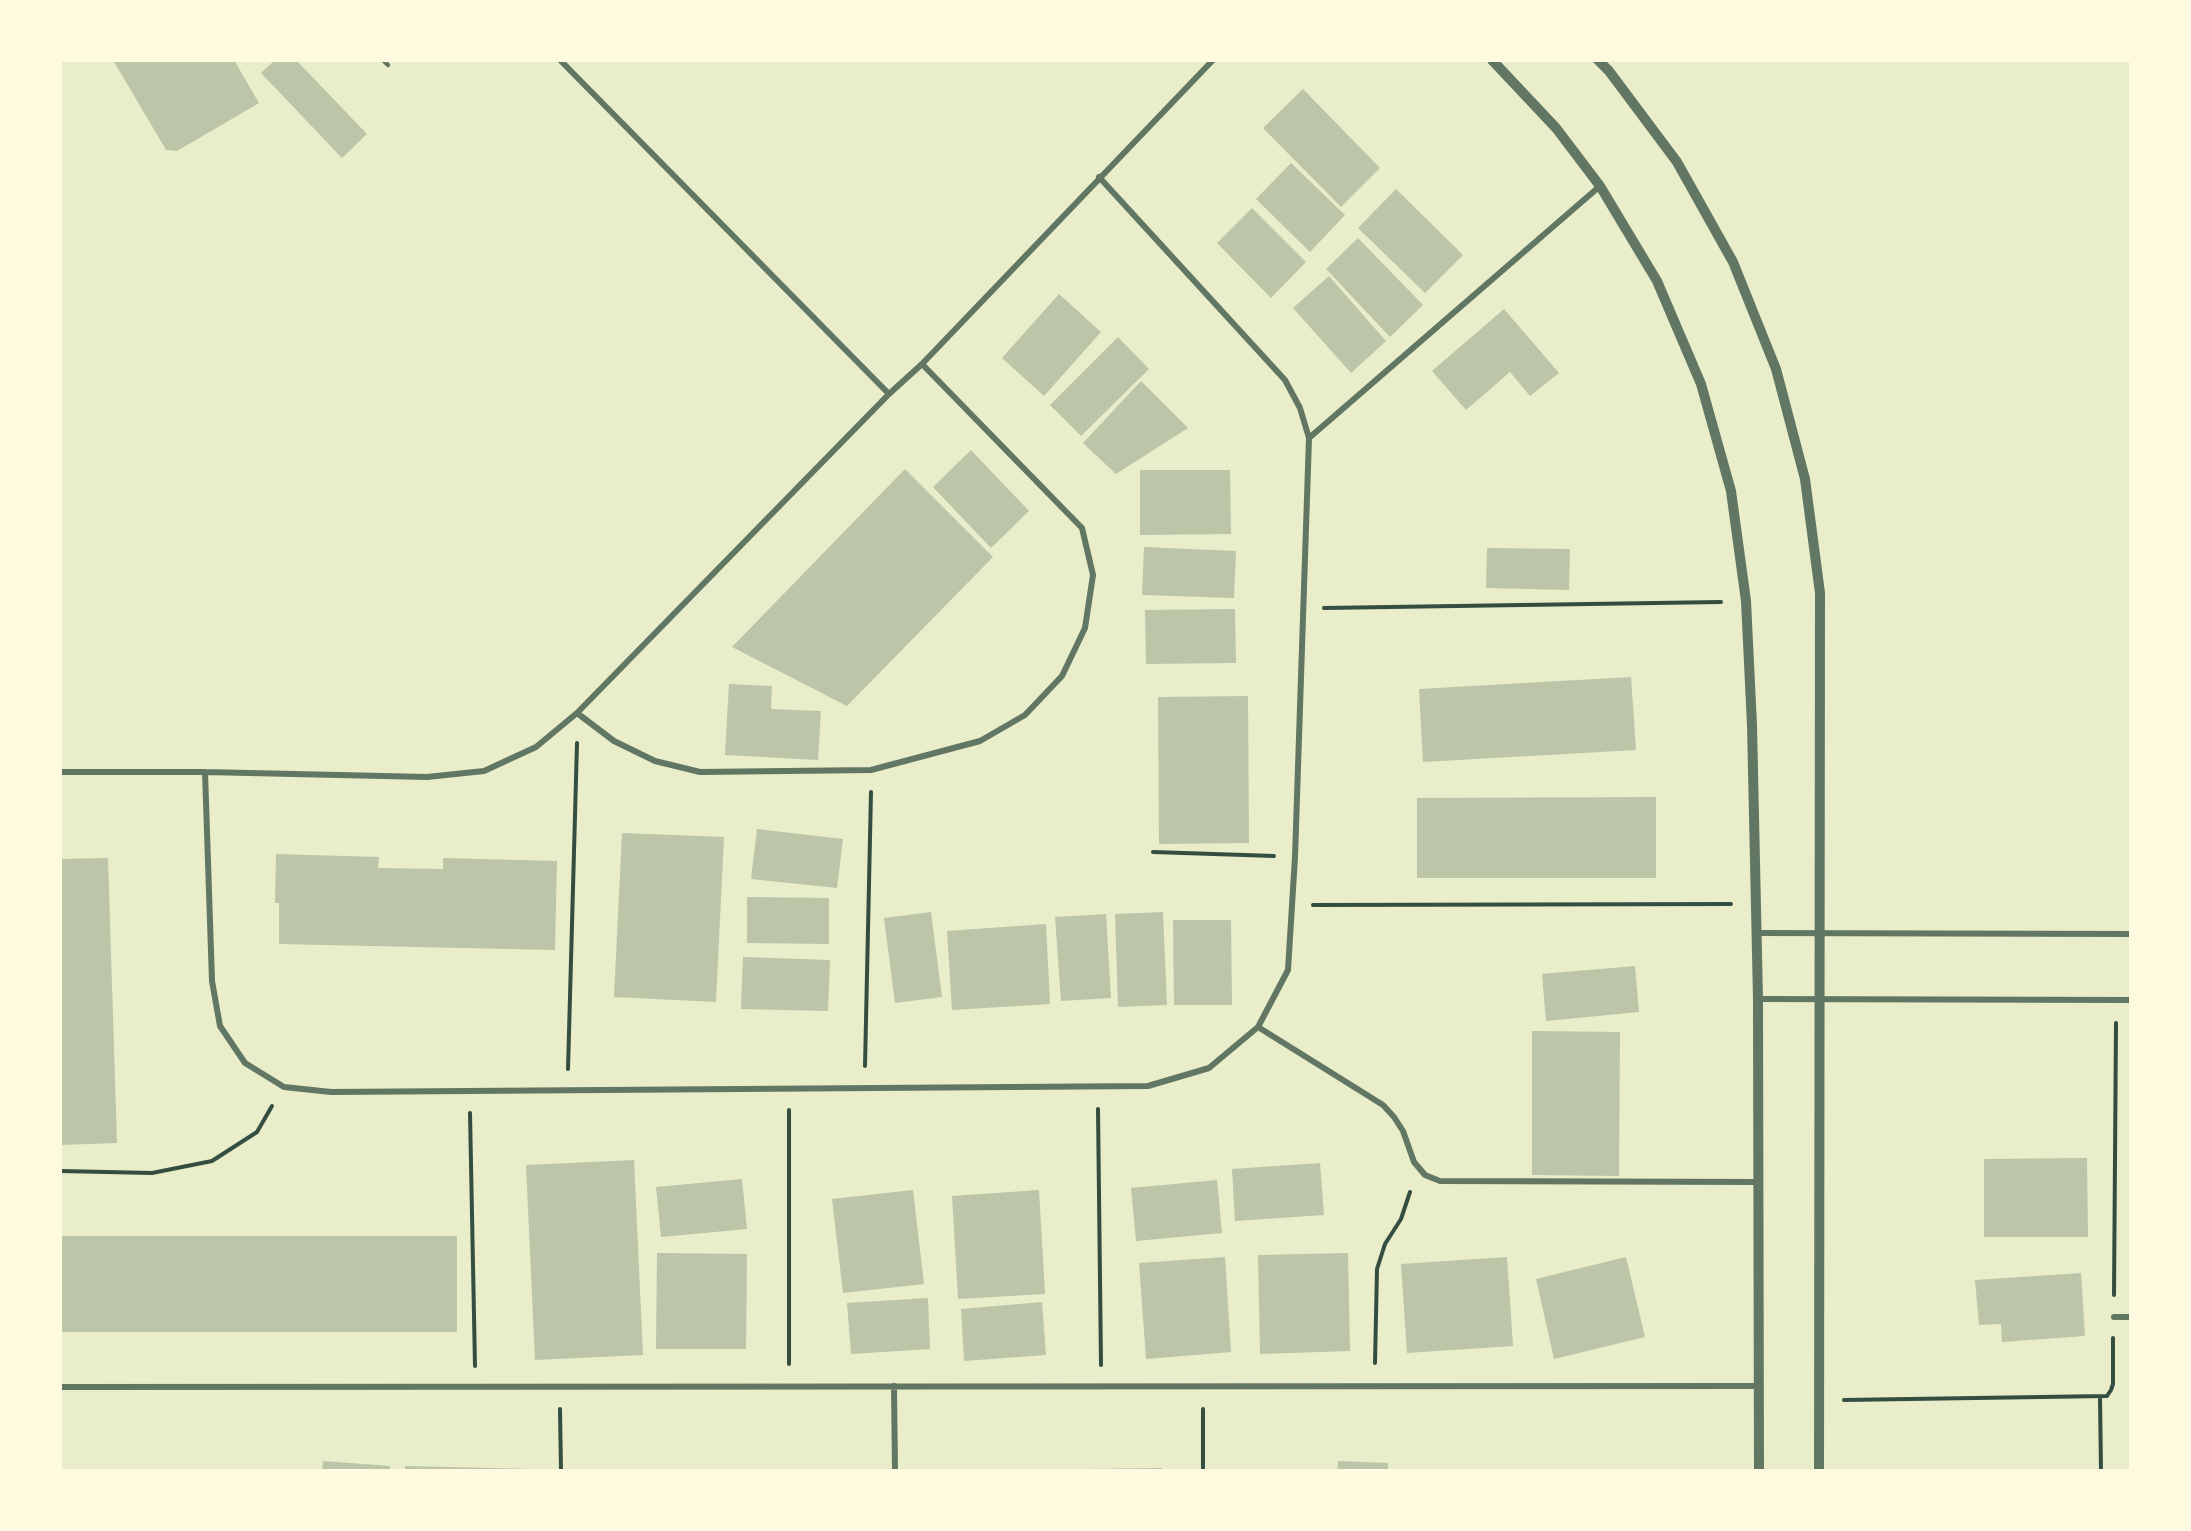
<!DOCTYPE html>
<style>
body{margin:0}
#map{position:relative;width:2191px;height:1531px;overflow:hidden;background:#e9edc9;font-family:Jost,sans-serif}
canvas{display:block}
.frame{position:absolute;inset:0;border:62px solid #fefae0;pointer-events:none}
</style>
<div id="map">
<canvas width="2191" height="1531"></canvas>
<div class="frame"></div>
</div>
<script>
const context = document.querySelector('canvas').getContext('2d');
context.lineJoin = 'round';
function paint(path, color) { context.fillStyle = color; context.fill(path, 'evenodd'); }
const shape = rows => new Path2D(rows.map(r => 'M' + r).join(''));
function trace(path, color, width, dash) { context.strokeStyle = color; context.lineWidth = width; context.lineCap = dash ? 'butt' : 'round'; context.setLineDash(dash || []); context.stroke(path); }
const building = shape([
 [113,60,234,60,259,103,177,151,166,150],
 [275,60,296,60,367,134,342,158,261,73],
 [1303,89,1380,168,1341,207,1263,128],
 [1291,163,1345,215,1310,252,1256,199],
 [1396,189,1463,255,1425,293,1358,228],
 [1252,208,1306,262,1271,298,1217,243],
 [1358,238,1423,305,1390,337,1326,269],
 [1329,276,1386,341,1351,373,1293,308],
 [1059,294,1101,332,1044,396,1002,358],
 [1504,309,1559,373,1530,396,1510,372,1466,410,1432,371],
 [1118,337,1149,369,1081,436,1050,405],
 [1141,381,1188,428,1116,474,1083,443],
 [971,450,1029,511,991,548,933,487],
 [905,469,993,557,847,706,732,647],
 [1140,470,1230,470,1231,534,1140,535],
 [1144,547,1236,551,1234,598,1142,595],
 [1487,548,1570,549,1569,590,1486,588],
 [1235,609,1236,663,1146,664,1145,610],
 [1631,677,1636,750,1423,762,1419,689],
 [729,684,772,686,771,709,821,711,818,760,725,755],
 [1248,696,1249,843,1159,844,1158,697],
 [1656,797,1656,878,1417,878,1417,798],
 [757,829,843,839,837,888,751,879],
 [622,833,724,837,716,1002,614,997],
 [276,854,379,857,378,868,443,869,443,858,557,861,555,950,279,944,279,903,275,903],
 [108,858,117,1143,60,1145,60,859],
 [747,897,829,898,829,944,747,943],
 [931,912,942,997,895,1003,884,918],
 [1163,912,1167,1005,1118,1007,1115,914],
 [1106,914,1111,998,1061,1001,1055,917],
 [1173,920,1231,920,1232,1005,1174,1005],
 [1046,924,1050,1004,952,1010,947,931],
 [743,957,830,960,828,1011,741,1009],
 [1635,966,1639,1012,1546,1021,1542,974],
 [1532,1031,1620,1032,1619,1176,1532,1175],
 [2087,1158,2088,1237,1984,1237,1984,1159],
 [634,1160,643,1355,535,1360,526,1165],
 [1320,1163,1324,1215,1235,1221,1232,1169],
 [742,1179,747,1229,661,1237,656,1187],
 [1217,1180,1222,1233,1136,1241,1131,1188],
 [913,1190,924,1284,843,1293,832,1199],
 [1039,1190,1045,1294,958,1299,952,1196],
 [60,1236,457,1236,457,1332,60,1332],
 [657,1253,747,1254,746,1349,656,1349],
 [1348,1253,1350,1351,1260,1354,1258,1255],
 [1225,1257,1231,1352,1146,1359,1139,1263],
 [1507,1257,1513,1346,1407,1353,1401,1264],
 [1626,1257,1645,1337,1554,1359,1536,1279],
 [2081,1273,2085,1336,2002,1342,2001,1324,1979,1325,1975,1280],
 [928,1298,930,1349,851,1354,847,1303],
 [1042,1302,1046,1355,964,1361,961,1309],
 [323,1461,390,1466,390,1471,322,1471],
 [1338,1461,1388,1463,1388,1471,1337,1471],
 [405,1466,535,1469,535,1471,405,1471],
 [1162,1468,1162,1471,1078,1471,1078,1469]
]);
const path = shape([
 [1324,608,1721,602],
 [1153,852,1274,856],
 [1313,905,1731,904],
 [865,1066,871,792],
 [568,1069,577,743],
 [1098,1109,1101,1365],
 [789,1110,789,1364],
 [470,1113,475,1366],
 [60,1171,152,1173,212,1161,257,1132,272,1106],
 [2114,1295,2116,1023],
 [1375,1363,1377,1269,1385,1244,1401,1219,1410,1192],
 [2100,1397,2101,1471],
 [1844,1400,2107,1396,2111,1390,2113,1384,2113,1338],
 [560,1409,561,1471],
 [1203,1471,1203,1409]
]);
const service = shape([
 [383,60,388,65]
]);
const minor = shape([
 [560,60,889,394],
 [1309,438,1600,186],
 [577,713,614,741,655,761,700,772,871,770,980,741,1025,715,1062,676,1085,628,1093,575,1082,528,922,364],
 [60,772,205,772,427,777,484,771,536,747,577,713,889,394,922,364,1213,60],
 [205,772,212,981,220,1026,245,1063,284,1087,331,1092,1148,1086,1209,1068,1258,1027,1288,970,1295,857,1309,438,1300,408,1285,380,1099,177],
 [1756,933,2131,934],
 [1758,999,2131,1000],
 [1258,1027,1383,1105,1394,1117,1403,1131,1414,1162,1425,1175,1440,1181,1758,1182],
 [2114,1317,2131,1317],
 [894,1386,895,1471],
 [60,1387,1759,1386]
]);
const tertiary = shape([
 [1492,60,1556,128,1600,186,1657,281,1701,384,1731,491,1746,601,1752,725,1758,999,1759,1471],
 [1598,60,1609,71,1677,162,1733,262,1776,369,1805,479,1820,593,1819,1471]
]);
paint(building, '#bcc5a7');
trace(path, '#344e41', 4);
trace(service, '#617663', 4.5);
trace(minor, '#617663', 6);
trace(tertiary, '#617663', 10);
</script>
